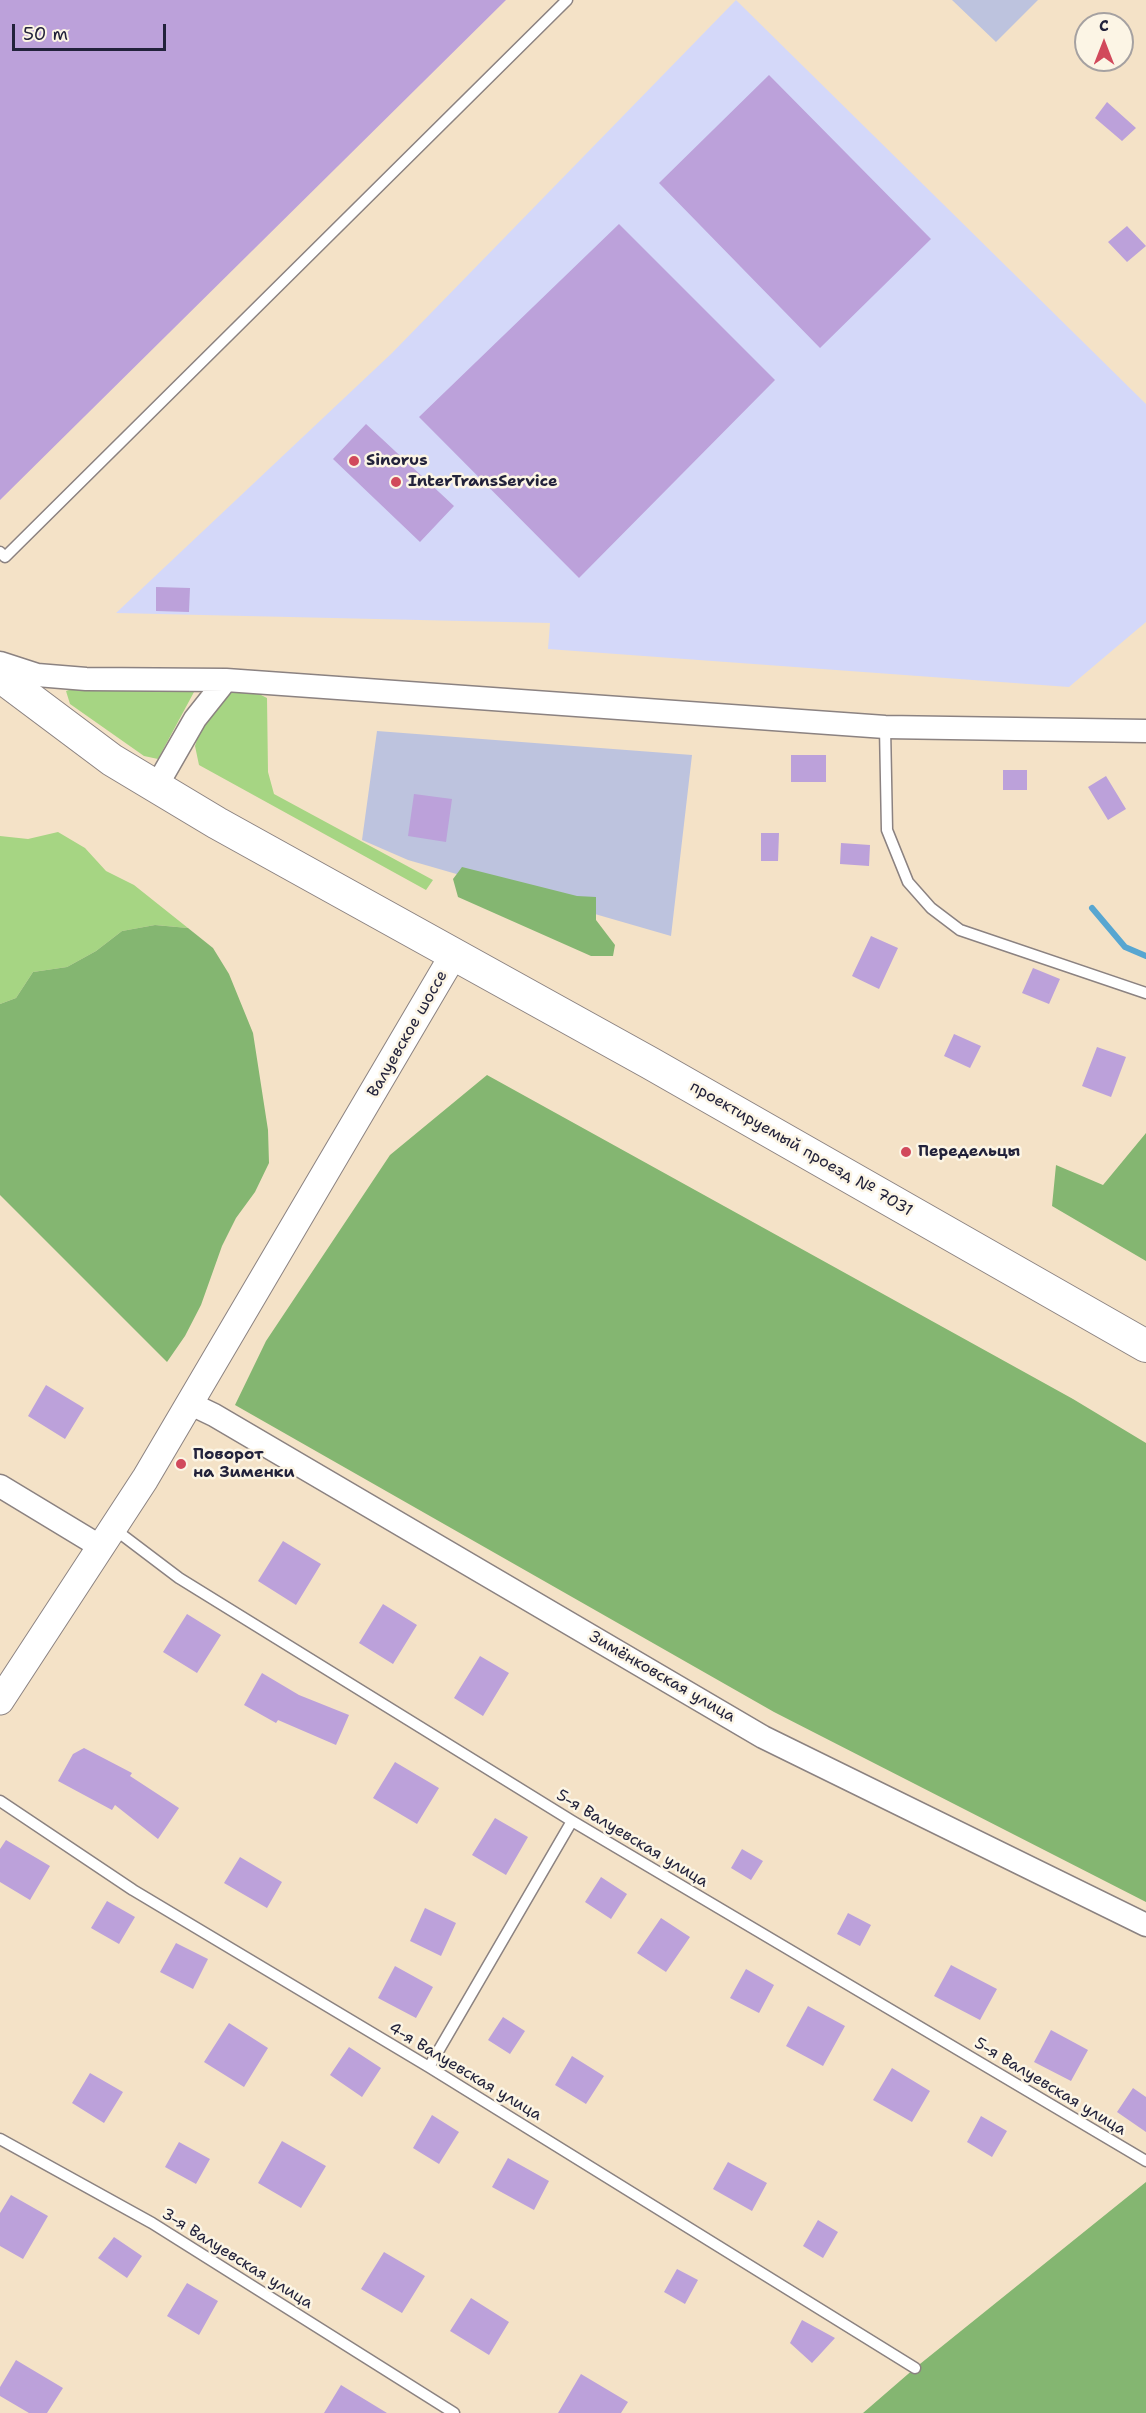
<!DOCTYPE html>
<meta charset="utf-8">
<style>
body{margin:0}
#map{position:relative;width:1146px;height:2413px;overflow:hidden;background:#f4e2c7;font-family:"Shantell Sans",sans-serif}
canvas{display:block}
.north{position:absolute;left:1074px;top:12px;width:60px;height:60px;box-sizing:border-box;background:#fcf5e5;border:2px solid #a5a1a1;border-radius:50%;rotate:0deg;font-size:16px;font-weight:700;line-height:24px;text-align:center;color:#22223b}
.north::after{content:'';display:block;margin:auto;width:21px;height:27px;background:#d1495b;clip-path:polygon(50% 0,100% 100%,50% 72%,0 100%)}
.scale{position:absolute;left:12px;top:24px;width:154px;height:27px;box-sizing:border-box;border:3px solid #22223b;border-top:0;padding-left:8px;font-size:18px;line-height:21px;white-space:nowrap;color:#22223b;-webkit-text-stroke:4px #fcf5e5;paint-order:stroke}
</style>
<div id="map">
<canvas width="1146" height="2413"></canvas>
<div class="north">С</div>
<div class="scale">50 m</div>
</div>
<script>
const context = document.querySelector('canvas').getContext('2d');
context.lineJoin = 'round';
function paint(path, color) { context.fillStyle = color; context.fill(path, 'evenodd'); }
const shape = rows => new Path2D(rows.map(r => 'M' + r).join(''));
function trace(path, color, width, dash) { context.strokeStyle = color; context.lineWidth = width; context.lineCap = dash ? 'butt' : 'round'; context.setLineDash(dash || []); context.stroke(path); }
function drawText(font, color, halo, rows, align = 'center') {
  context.font = font + ' "Shantell Sans",sans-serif'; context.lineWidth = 5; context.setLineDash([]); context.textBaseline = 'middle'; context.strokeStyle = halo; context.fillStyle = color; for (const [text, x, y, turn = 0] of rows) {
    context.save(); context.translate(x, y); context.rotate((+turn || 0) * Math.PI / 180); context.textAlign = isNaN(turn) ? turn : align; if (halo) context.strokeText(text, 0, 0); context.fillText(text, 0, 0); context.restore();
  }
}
const built = shape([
 [736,0,1146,404,1146,622,1069,687,548,649,550,623,116,613,392,353]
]);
const industrial = shape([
 [952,0,1038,0,996,42],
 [377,731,692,755,671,936,408,860,362,840]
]);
const green = shape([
 [75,688,189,689,194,692,158,759,144,756,70,704,66,691],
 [228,691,255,692,267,698,268,772,274,794,433,880,426,890,199,765,195,746,199,733],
 [58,832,85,848,106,871,134,885,188,928,155,925,122,931,96,951,67,967,33,972,16,998,0,1004,0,836,28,839]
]);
const forest = shape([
 [462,867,577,896,596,897,596,920,615,945,613,956,591,956,458,897,453,879],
 [155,925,188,928,213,948,229,974,253,1033,268,1130,269,1163,255,1192,236,1218,222,1246,201,1305,185,1336,167,1362,0,1195,0,1004,16,998,33,972,67,967,96,951,122,931],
 [487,1075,1073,1399,1146,1443,1146,1902,774,1712,235,1405,266,1341,390,1155],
 [1146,1133,1146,1261,1052,1206,1056,1165,1103,1185],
 [1146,2182,1146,2413,863,2413,915,2368]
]);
const stream = shape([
 [1092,908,1125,947,1146,956]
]);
const building = shape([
 [0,0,506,0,0,500],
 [769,75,931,239,820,348,659,183],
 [1107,102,1136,128,1122,141,1095,118],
 [619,224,775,380,579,578,419,417],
 [1127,226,1146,246,1127,262,1108,242],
 [366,424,454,506,420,542,333,459],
 [156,587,190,588,189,612,156,611],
 [791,755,826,755,826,782,791,782],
 [1003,770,1027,770,1027,790,1003,790],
 [1106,776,1126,809,1108,820,1088,787],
 [414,794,452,799,446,842,408,836],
 [761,833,779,833,778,861,761,861],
 [841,843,870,845,869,866,840,864],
 [871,936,898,948,879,989,852,976],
 [1033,968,1060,979,1049,1004,1022,993],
 [954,1034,981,1046,970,1068,944,1056],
 [1097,1047,1126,1057,1111,1097,1082,1086],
 [46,1385,84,1408,65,1439,28,1416],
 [283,1541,321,1564,296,1605,258,1581],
 [383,1604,417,1625,393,1664,359,1643],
 [187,1614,221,1635,197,1673,163,1652],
 [480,1656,509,1673,483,1716,454,1698],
 [262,1673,299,1695,349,1715,336,1745,278,1720,276,1723,244,1705],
 [84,1748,132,1773,130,1776,179,1808,158,1839,115,1805,112,1810,58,1781,73,1754],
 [395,1762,439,1788,417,1824,373,1798],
 [495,1818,528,1837,506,1875,472,1855],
 [6,1840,50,1866,30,1900,0,1882,0,1849],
 [742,1849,763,1861,751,1880,731,1868],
 [240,1857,282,1882,267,1908,224,1883],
 [601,1877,627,1894,611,1919,585,1902],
 [107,1901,135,1917,119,1944,91,1928],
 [425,1908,456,1923,441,1956,410,1941],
 [848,1913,871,1925,860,1946,837,1934],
 [661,1918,690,1937,666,1972,637,1953],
 [176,1943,208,1959,193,1989,160,1972],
 [951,1965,997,1989,980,2020,934,1996],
 [395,1966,433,1987,416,2018,378,1998],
 [746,1969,774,1985,759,2013,730,1998],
 [808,2006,845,2026,823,2066,786,2046],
 [503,2017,525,2031,510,2054,488,2040],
 [229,2023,268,2048,244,2087,204,2062],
 [1051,2030,1088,2050,1071,2081,1034,2062],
 [349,2047,381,2068,362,2097,330,2075],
 [572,2056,604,2076,586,2104,555,2085],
 [892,2068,930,2091,912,2122,873,2100],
 [90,2073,123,2092,104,2123,72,2103],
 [1133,2088,1146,2097,1146,2132,1117,2112],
 [432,2115,459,2132,439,2164,413,2148],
 [981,2116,1007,2131,992,2157,967,2142],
 [282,2141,326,2166,301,2208,258,2183],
 [179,2142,210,2159,196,2184,165,2167],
 [508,2158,549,2181,534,2210,492,2187],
 [728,2162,767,2183,752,2211,713,2189],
 [11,2195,48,2216,23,2259,0,2246,0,2213],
 [818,2220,838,2232,823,2258,803,2246],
 [114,2237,142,2256,127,2278,98,2258],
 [384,2252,425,2276,402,2313,361,2289],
 [677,2269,698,2280,685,2304,664,2292],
 [187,2283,218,2301,199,2335,167,2316],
 [471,2298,509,2322,489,2355,450,2331],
 [802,2320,835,2338,812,2363,790,2343],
 [16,2360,63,2388,47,2413,29,2413,0,2396,0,2387],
 [581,2374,628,2402,621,2413,558,2413],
 [341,2385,387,2413,324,2413]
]);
const service = shape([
 [0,552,5,557,567,0],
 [885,727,887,830,908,882,931,908,960,930,1146,993],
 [113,1528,179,1578,572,1821,1146,2161],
 [0,1801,133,1890,429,2067,915,2368],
 [429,2067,572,1821],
 [0,2139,152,2223,454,2413]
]);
const minor = shape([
 [0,663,37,675,86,679,226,680,885,727,1146,731],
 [156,787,195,719,226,680],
 [191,1404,214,1415,763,1737,1146,1925],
 [0,1486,101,1547]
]);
const tertiary = shape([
 [0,1701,145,1479,454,954]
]);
const secondary = shape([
 [0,676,112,760,217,823,650,1063,1146,1346]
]);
const markers = [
 [354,461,6,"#d1495b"],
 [396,482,6,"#d1495b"],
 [906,1152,6,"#d1495b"],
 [181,1464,6,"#d1495b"]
];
const poiNames = [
 ["Sinorus",366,461],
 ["InterTransService",408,482],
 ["Передельцы",918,1152],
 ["Поворот",193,1455],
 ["на Зименки",193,1473]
];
const streetNames = [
 ["Валуевское шоссе",408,1034,-60],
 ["проектируемый проезд № 7031",801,1149,30],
 ["Зимёнковская улица",662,1677,30],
 ["5-я Валуевская улица",632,1839,31],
 ["4-я Валуевская улица",465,2072,31],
 ["5-я Валуевская улица",1050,2087,31],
 ["3-я Валуевская улица",237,2259,32]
];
paint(built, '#d4d8f9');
paint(industrial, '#bdc3de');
paint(green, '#a6d583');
paint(forest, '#84b671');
trace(stream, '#57a6d1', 6);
paint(building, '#bca1da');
trace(service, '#8b8281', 13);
trace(minor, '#8b8281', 25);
trace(tertiary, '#8b8281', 29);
trace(secondary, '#8b8281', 34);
trace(service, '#fff', 10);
trace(minor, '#fff', 22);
trace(tertiary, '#fff', 27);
trace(secondary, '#fff', 32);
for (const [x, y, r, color] of markers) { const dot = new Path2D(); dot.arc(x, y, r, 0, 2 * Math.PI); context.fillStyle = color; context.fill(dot); trace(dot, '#fcf5e5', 2); }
drawText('bold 16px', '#22223b', '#fcf5e5', poiNames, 'left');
drawText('16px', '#22223b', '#fcf5e5', streetNames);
</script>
